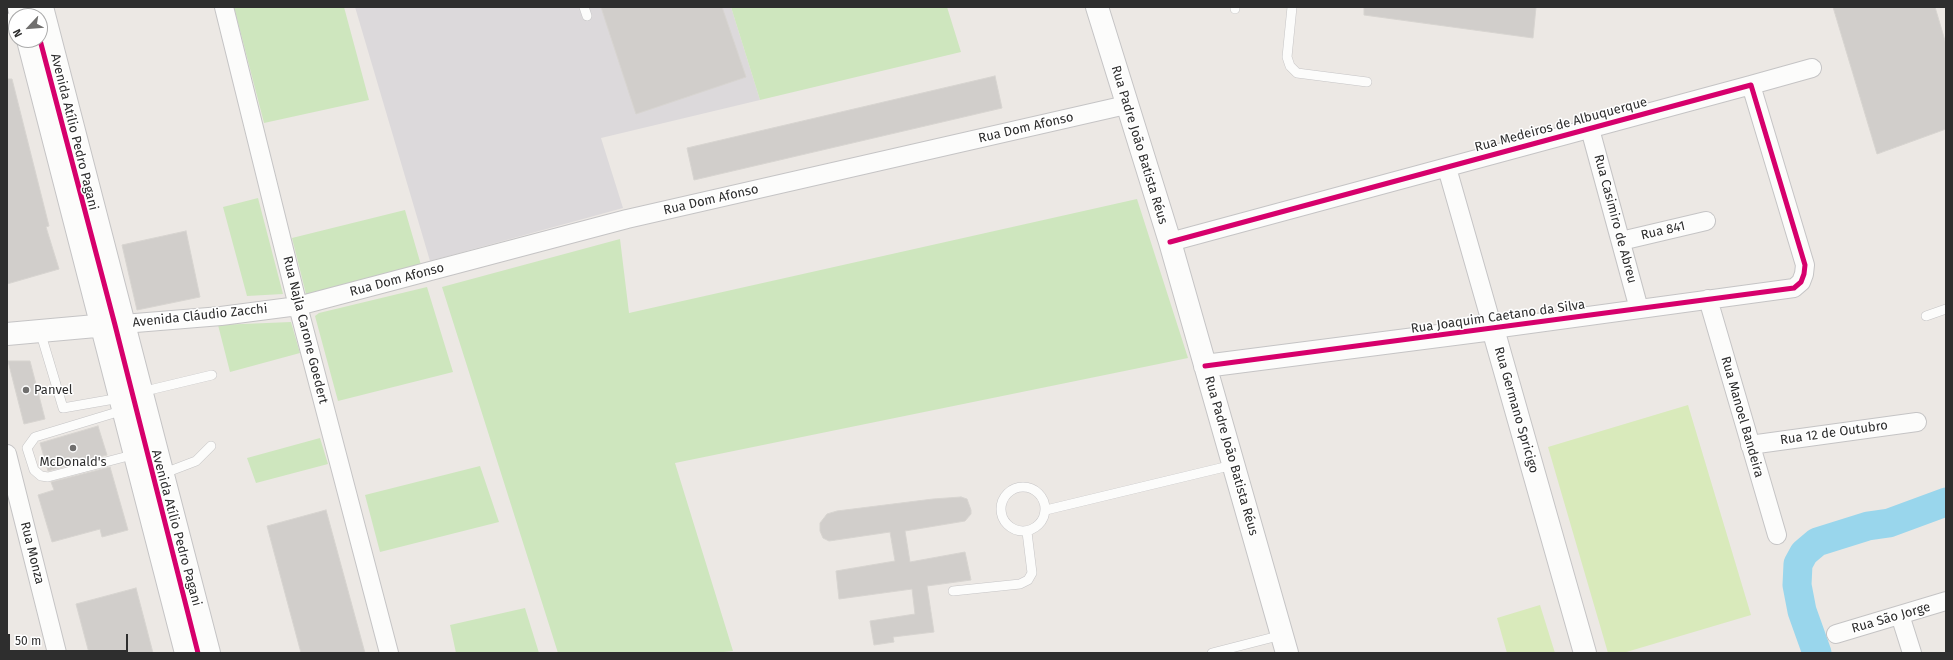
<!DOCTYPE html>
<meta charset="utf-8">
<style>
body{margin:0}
#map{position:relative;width:1953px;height:660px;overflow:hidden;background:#ece8e4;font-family:"Fira Sans",sans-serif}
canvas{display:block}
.frame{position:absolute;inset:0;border:8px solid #2e2e2e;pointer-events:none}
.north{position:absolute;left:8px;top:8px;width:40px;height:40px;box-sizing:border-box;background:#fff;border:1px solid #ababab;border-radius:50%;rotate:244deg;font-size:11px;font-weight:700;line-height:16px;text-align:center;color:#2e2e2e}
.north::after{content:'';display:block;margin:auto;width:14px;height:18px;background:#706f6e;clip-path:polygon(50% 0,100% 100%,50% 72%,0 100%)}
.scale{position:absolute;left:8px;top:634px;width:120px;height:18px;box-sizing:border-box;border:2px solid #2e2e2e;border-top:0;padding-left:5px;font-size:12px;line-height:14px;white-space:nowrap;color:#2e2e2e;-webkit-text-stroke:3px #fff;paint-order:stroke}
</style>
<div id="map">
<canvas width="1953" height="660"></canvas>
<div class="frame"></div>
<div class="north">N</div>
<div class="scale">50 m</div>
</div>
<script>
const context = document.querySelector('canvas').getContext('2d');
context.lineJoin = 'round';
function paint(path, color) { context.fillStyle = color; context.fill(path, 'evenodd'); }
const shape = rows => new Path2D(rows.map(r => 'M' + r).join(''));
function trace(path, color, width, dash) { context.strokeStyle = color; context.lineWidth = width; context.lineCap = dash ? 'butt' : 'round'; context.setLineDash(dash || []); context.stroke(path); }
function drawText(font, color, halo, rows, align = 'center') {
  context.font = font + ' "Fira Sans",sans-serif'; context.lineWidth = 3; context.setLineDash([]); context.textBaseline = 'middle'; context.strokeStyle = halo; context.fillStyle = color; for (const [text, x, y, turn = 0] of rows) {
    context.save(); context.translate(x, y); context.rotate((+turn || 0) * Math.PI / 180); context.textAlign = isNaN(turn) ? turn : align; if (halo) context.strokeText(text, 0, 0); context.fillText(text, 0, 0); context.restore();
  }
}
const industrial = shape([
 [355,7,731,7,760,100,601,138,623,208,430,261]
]);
const green = shape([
 [234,7,344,7,369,100,264,123],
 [731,7,947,7,961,52,760,100],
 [258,198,283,294,247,296,223,207],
 [1137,199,1188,358,675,463,733,651,714,653,558,653,442,287,620,239,629,313],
 [405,210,421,265,316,295,306,294,292,238],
 [427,287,453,372,338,401,315,316,319,313],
 [291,322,300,353,230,372,218,325],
 [320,438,328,464,256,483,247,458],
 [480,466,499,522,380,552,365,495],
 [525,608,539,653,456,653,450,625]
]);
const pitch = shape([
 [1688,405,1751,615,1623,653,1608,653,1548,447],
 [1540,605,1555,653,1507,653,1497,618]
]);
const river = shape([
 [1817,653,1802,611,1797,585,1798,564,1804,553,1817,542,1868,526,1889,523,1946,502]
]);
const building = shape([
 [601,7,722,7,746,77,636,114,601,7],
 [1364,7,1536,7,1533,38,1364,15,1364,7],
 [1833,7,1935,7,1946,44,1946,129,1877,154,1833,7],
 [995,76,1002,108,694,180,687,148,995,76],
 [7,79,12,79,49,226,46,227,59,269,7,284,7,79],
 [186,231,200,297,137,310,122,245,186,231],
 [8,361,30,361,45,419,24,424,8,361],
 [98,426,107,455,48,471,40,443,98,426],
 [110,467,128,530,102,537,100,529,52,542,38,495,54,490,51,482,110,467],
 [961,497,967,499,971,510,971,514,965,521,905,531,910,562,965,552,971,580,927,586,934,632,893,637,894,642,874,645,870,621,915,614,912,589,839,599,836,571,895,561,890,532,829,541,823,538,820,531,820,523,827,514,837,511,933,499,961,497],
 [326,510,365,653,301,653,267,526,326,510],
 [136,588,153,653,89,653,76,604,136,588]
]);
const lane = shape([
 [584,7,587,16],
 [1292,7,1287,57,1290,66,1297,73,1367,82],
 [1235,9,1235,7],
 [7,18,9,23,16,28],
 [1926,316,1946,309],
 [40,331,63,408,120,398],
 [141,392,212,375],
 [124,410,35,437,27,448,34,470,41,476,48,477,136,454],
 [162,474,196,461,211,446],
 '1001 509a22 22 0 1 1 44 0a22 22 0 1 1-44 0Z',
 [1046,510,1233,465],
 [953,591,1020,584,1028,580,1032,573,1027,532],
 [1212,653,1282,635]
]);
const street = shape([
 [224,7,298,306,389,653],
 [1751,85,1812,68],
 [1590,129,1639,309],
 [1621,241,1706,221],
 [1170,242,1751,85,1805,265,1804,274,1801,282,1794,288,1493,329,1447,168],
 [1708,299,1777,535],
 [123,324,221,316,298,306,627,219,1126,105],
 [1750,445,1917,422],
 [7,454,57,653],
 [1900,615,1912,653],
 [1836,634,1946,601]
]);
const secondary = shape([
 [19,7,21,16],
 [42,7,209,653],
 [1097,7,1170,242,1287,653],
 [28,40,186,653],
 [7,334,118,324],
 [1205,366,1493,329,1585,653]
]);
const cycleway = shape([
 [40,40,115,325,198,653],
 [1170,242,1751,85,1805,265,1804,274,1801,282,1794,288,1205,366]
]);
const markers = [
 [26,390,4,"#706f6e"],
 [73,448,4,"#706f6e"]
];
const streetNames = [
 ["Rua Medeiros de Albuquerque",1561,125,-15],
 ["Rua Dom Afonso",1026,128,-13],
 ["Avenida Atílio Pedro Pagani",74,132,76],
 ["Rua Padre João Batista Réus",1139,145,73],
 ["Rua Dom Afonso",711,200,-13],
 ["Rua Casimiro de Abreu",1615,219,75],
 ["Rua 841",1663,231,-13],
 ["Rua Dom Afonso",397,280,-15],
 ["Avenida Cláudio Zacchi",200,316,-6],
 ["Rua Joaquim Caetano da Silva",1498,317,-8],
 ["Rua Najla Carone Goedert",305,330,76],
 ["Rua Germano Spricigo",1516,410,74],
 ["Rua Manoel Bandeira",1742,417,74],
 ["Rua 12 de Outubro",1834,433,-8],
 ["Rua Padre João Batista Réus",1231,456,74],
 ["Avenida Atílio Pedro Pagani",176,528,75],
 ["Rua Monza",32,553,76],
 ["Rua São Jorge",1891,618,-16]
];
const poiNames = [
 ["Panvel",34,390],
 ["McDonald's",73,462,"center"]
];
paint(industrial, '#dcd9db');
paint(green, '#cee6be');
paint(pitch, '#d9eabb');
trace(river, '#99d6ec', 29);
paint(building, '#d1cecb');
trace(building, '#d7d4d0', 1);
trace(lane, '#c5c4c5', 10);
trace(street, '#c5c4c5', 20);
trace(secondary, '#c5c4c5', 24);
trace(lane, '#fcfcfb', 9);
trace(street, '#fcfcfb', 18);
trace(secondary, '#fcfcfb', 22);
trace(cycleway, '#d6006c', 5);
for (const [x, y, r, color] of markers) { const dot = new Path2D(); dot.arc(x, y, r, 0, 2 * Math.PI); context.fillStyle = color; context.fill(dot); trace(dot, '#fff', 1.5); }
drawText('13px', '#2e2e2e', '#fff', streetNames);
drawText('13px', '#2e2e2e', '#fff', poiNames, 'left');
</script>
